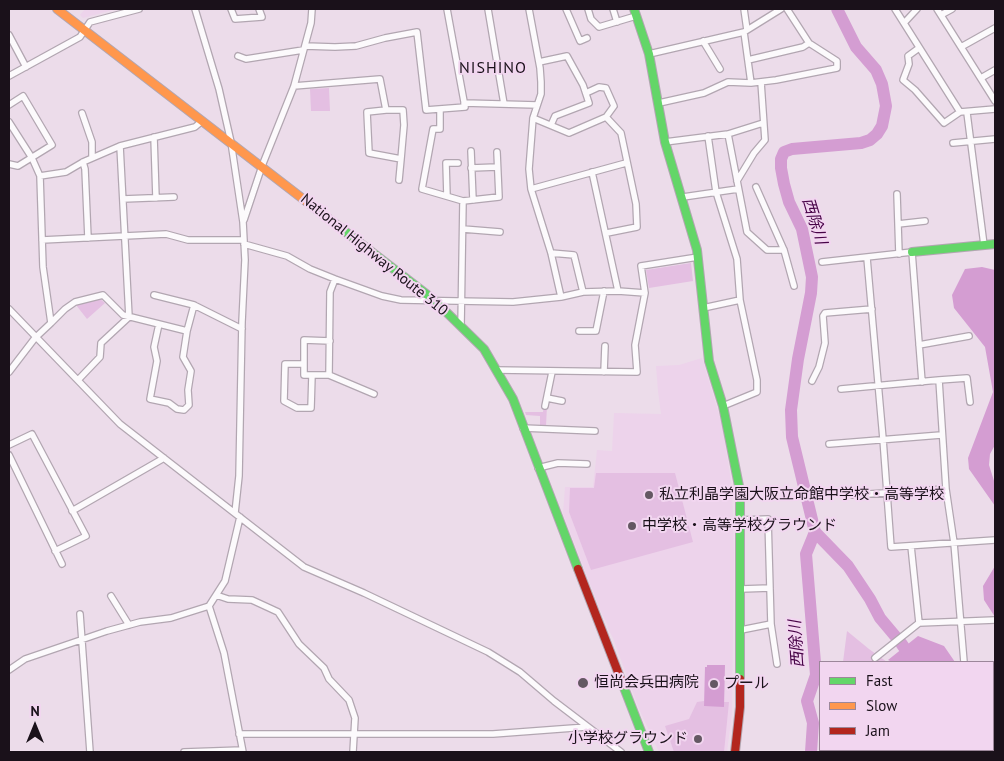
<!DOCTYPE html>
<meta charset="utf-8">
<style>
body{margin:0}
#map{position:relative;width:1004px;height:761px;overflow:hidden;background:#ecdcea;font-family:"PT Sans",sans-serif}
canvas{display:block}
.frame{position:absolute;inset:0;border:10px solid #1a111a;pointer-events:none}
.legend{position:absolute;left:819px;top:661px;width:175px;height:90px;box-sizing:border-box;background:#f2d6f0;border:1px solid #9c879a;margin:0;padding:6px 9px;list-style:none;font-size:15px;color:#1a111a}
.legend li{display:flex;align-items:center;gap:10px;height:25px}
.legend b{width:25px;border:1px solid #9c879a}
.north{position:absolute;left:10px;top:701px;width:50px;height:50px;-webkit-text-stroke:4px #f2d6f0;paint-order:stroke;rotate:0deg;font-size:14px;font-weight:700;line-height:20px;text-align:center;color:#1a111a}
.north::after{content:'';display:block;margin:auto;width:18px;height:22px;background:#1a111a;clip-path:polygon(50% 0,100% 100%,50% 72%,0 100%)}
</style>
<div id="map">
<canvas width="1004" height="761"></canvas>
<div class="frame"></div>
<ul class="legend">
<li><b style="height:6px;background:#63d668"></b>Fast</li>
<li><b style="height:6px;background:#ff974d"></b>Slow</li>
<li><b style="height:6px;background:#b3261e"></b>Jam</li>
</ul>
<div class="north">N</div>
</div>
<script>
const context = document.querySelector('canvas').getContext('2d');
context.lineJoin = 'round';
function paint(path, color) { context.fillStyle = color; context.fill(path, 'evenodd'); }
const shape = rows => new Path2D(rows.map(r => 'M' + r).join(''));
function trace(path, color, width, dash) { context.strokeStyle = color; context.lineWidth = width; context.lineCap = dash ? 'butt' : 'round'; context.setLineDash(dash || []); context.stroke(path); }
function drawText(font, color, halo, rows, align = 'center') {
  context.font = font + ' "PT Sans","Noto Sans JP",sans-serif'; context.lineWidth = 4; context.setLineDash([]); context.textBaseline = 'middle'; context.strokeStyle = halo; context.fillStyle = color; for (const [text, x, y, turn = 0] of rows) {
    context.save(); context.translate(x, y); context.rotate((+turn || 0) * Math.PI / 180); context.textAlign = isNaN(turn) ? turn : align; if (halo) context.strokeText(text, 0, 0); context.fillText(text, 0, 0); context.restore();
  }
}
const built = shape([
 [85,9,117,9,83,18,80,15],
 [702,358,722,424,732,487,734,554,732,712,727,752,659,752,639,709,613,638,607,627,608,626,601,612,563,514,565,487,593,487,597,450,612,451,614,413,661,414,658,391,656,366,679,365]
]);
const green = shape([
 [329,88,330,111,311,111,310,89],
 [691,263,693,281,649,288,646,270],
 [100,299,105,303,87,319,76,305],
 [544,405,547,406,546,426,540,425,540,416,526,415,525,412,543,412],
 [596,473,675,473,693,542,591,570,569,512,570,488,594,488],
 [847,631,869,649,887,662,843,662],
 [704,701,704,706,724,706,724,702,729,702,724,752,674,752,665,726,689,719,697,702],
 [838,750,884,750,886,752,837,752]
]);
const water = shape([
 [982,267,995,270,995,445,990,454,989,465,995,484,995,506,969,469,968,458,993,392,985,347,954,308,952,295,965,269],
 [995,566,995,617,984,600,983,586],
 [918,636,944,646,955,662,892,662,888,660],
 [707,665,725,665,724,707,704,706,705,667,707,667],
 [993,743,995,746,995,752,888,752,882,750,993,750]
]);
const river = shape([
 [837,9,856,47,876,70,882,84,886,106,882,126,877,134,870,140,861,143,792,149,784,152,781,159,781,168,784,184,789,202,802,229,812,277,811,293,798,359,791,410,792,437,815,532,848,566,870,599,880,618,901,643,914,662],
 [811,752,813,723,807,701,816,675,806,554,815,532]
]);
const street = shape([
 [195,9,219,89,231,142,243,222,245,260,242,322,239,476,235,513],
 [231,9,235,19,262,17,259,9],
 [488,9,504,104],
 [529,9,540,68,541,82,541,94,533,118,529,169,531,189,551,253,561,297],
 [566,9,580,41,587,38],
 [588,9,591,19,599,27,636,16],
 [613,9,617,22],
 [744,9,747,30],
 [895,9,960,112,995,109],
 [937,9,995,101],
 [941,15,952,9],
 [904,23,917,9],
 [744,32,751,83,776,80,837,68,837,61,809,43,787,9],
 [9,35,26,67],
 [703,41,720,69],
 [305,46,335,47,356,46,385,38,417,32,426,110,465,107,447,9],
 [961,47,995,28],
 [919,48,908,56,909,64,903,80,915,90,944,123,960,112],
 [649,54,744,32,781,9],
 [238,56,246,59,303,50],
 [748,60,803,47,809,43],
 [539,62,567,56,583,85,589,103,555,116,551,125],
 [9,76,80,37,90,22,139,9],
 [981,78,995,70],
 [294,86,380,79,386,110,403,110,404,125,401,159,369,153,367,112,386,110],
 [586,93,599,87,606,88,614,106,606,117],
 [464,103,537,105],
 [659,103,704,93,728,82,751,83],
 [9,105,23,96,52,145,18,166,9,164],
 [440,109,440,129,433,129,422,189,463,201,499,197,497,152],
 [82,113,92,142,92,158],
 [967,113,984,245],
 [533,118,569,133,606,117,621,133,636,204,637,227,607,233],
 [9,122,32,158,40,176,43,267,51,323,35,338,9,372],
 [728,134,747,232,767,250,784,250],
 [154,137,156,198],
 [665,142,728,134,763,123],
 [953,143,995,139],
 [471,151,473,200],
 [83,162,85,169,88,238],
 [471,168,497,167],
 [592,172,618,291],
 [40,176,66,172,83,162,120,146,195,127,202,121],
 [399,180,401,159],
 [737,181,754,153,765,140,761,82],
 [756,187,784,250,794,286],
 [531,189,626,163],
 [897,194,899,254],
 [447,196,446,163,458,163],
 [683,197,738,189],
 [123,199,174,197],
 [244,220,262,166,294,86,311,23,312,9],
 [898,224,925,221],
 [463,229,500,232],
 [42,240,166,234,188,240,244,240],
 [244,244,287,256,310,269,335,279,382,296,401,300,513,302,561,297,583,292,618,291,645,293,641,266,698,257],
 [551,253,574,255,583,292],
 [867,258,883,439,891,547,995,540],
 [822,262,912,252,922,382],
 [154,295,194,305],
 [703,308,740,300,737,259,716,192,708,136],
 [9,309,120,424,304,567,364,593,488,652,520,672,554,701,621,752],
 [51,323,65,309,75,302,103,295,123,315,187,331,183,357,191,371,188,390,189,405,184,410,177,409,169,403,150,399,157,361,154,347,159,324],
 [461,326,463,201],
 [187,331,194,305,242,329],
 [579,331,596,331,604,291],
 [330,341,304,340,304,375,329,375,374,394],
 [919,345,969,336],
 [304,364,285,364,284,401,297,408,311,408,312,375],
 [496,370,637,372,635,345,645,293],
 [604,372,605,346],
 [329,375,330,292,335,279],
 [78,380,100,357,101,343,129,317,120,146],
 [939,380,967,378,970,402],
 [812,381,819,367,825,343,823,316,825,313,872,309],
 [841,389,939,380,946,489,954,543,964,662],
 [547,398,562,401],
 [545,406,552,372],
 [723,406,757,392,757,380,740,300],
 [523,428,595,431],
 [829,444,941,435],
 [9,445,32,434,86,536,55,551],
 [9,455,62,564],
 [538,468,558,463,587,464],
 [853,495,946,489],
 [72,511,164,458],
 [740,520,768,519,771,624,741,630],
 [911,546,919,623],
 [741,589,770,588],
 [216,595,228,599,252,600,278,612,299,644,324,668,329,679,349,700,355,718,353,752],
 [111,596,129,625],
 [209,606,224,653,243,752],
 [80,614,90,752],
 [771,624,777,664],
 [875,658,919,623,995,620],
 [9,670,25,659,107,631,140,622,171,618,209,606,225,581,240,517],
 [239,734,493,734,587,727],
 [184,752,242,750]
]);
const fast = shape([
 [634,9,649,54,665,142,697,250,709,361,723,406,740,491,740,679],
 [316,209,434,300,484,349,513,399,578,569],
 [912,252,995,244],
 [623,685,649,752]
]);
const slow = shape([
 [57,9,316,209]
]);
const jam = shape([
 [578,569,623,685],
 [735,752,740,707,740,679]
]);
const markers = [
 [649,495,5,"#645863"],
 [632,526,5,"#645863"],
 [583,683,6,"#645863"],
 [714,684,5,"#645863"],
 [698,739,5,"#645863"]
];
const streetNames = [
 ["National Highway Route 310",374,255,39]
];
const poiNames = [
 ["私立利晶学園大阪立命館中学校・高等学校",659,495],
 ["中学校・高等学校グラウンド",642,526],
 ["恒尚会兵田病院",594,683],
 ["プール",724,684],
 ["小学校グラウンド",688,739,"right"]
];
const neighbourhoodNames = [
 ["NISHINO",493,68]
];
const waterNames = [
 ["西除川",814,221,73],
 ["西除川",797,644,-94]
];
paint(built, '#edd3eb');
paint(green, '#e4bfe2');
paint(water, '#d49dd2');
trace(river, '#d49dd2', 12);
trace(street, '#b2a6b1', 8);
trace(fast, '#b2a6b1', 10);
trace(slow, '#b2a6b1', 10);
trace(jam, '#b2a6b1', 10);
trace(street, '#fcfafc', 5.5);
trace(fast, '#63d668', 8);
trace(slow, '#ff974d', 8);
trace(jam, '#b3261e', 8);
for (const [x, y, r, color] of markers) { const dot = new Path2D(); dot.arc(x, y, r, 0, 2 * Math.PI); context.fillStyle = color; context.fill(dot); trace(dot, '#f2d6f0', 2); }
drawText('15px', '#1a111a', '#f2d6f0', streetNames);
drawText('15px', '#1a111a', '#f2d6f0', poiNames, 'left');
context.letterSpacing = '1px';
drawText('16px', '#1a111a', '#f2d6f0', neighbourhoodNames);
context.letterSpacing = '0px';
drawText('italic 16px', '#480448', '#f2d6f0', waterNames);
</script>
